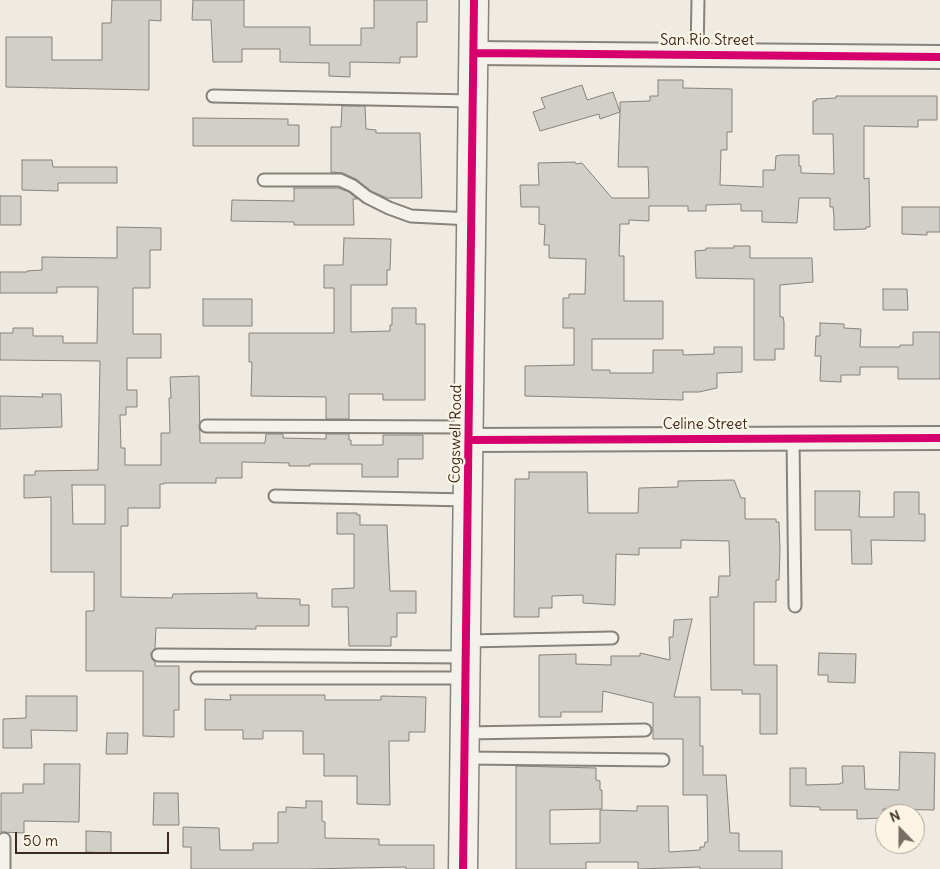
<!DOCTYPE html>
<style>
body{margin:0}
#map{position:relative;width:940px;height:869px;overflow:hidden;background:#efebe2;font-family:Delius,sans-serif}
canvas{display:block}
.north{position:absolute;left:875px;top:804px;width:50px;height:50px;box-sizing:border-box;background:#fcf5e5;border:1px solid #afa495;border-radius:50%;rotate:338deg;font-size:14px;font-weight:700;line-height:20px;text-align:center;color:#3b2a1e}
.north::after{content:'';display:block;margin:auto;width:18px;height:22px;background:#7a6e63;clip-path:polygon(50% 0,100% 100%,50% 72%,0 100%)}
.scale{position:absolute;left:15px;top:832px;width:154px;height:22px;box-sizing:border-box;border:2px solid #3b2a1e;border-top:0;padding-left:6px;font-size:15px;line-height:18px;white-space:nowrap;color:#3b2a1e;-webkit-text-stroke:4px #fcf5e5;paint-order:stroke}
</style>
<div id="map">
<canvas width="940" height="869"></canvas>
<div class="north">N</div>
<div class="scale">50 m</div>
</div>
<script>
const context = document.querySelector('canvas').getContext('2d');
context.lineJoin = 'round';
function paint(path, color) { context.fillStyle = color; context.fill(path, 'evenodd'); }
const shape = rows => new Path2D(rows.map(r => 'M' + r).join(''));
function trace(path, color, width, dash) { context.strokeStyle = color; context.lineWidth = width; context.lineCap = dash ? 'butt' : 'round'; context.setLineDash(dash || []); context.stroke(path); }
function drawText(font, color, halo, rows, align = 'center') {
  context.font = font + ' Delius,sans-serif'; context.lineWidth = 4.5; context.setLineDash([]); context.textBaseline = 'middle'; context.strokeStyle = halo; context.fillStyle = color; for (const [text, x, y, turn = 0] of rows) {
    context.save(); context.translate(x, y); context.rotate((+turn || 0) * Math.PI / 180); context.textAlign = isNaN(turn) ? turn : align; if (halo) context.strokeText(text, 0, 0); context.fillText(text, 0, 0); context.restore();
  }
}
const building = shape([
 [112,0,161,0,161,21,149,20,149,90,6,87,6,37,52,37,52,60,102,60,102,23,111,23,112,0],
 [193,0,244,0,244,27,310,27,310,45,361,45,361,28,374,28,374,0,427,0,427,22,417,22,417,57,400,57,400,63,350,62,350,77,329,76,329,63,280,62,280,49,242,49,242,62,213,62,211,20,192,20,193,0],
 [658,80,683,80,683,88,732,89,732,132,727,132,727,150,721,150,720,185,763,187,763,170,775,170,776,156,781,155,799,155,799,166,801,166,801,173,834,174,833,134,813,134,813,101,816,101,816,99,836,98,836,96,937,96,937,120,918,120,918,127,864,126,864,179,869,178,870,227,866,227,866,229,834,230,834,216,833,207,830,207,830,198,799,198,797,223,762,222,762,211,741,211,741,204,706,205,706,211,688,211,688,206,649,206,649,221,629,220,629,224,620,224,619,256,624,256,624,301,663,301,663,339,592,339,592,370,610,370,610,373,653,373,653,350,683,350,683,355,714,354,714,347,742,347,742,372,717,373,717,388,699,392,683,392,683,400,525,396,525,366,574,365,574,328,563,328,563,298,569,298,569,294,585,294,586,259,549,258,549,245,544,245,545,225,539,224,539,207,521,207,520,185,539,185,538,163,575,162,576,164,582,163,612,198,649,198,648,167,618,167,620,112,600,119,599,114,540,131,533,112,545,108,541,98,582,85,587,100,613,92,620,112,620,102,650,101,650,96,658,96,658,80],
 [342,106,365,106,366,129,376,130,376,133,420,133,422,198,387,198,371,191,356,179,343,173,331,172,331,127,341,127,342,106],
 [193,118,288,119,288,125,299,125,299,146,193,146,193,118],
 [22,160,52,160,53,167,117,167,117,183,58,183,58,191,22,190,22,160],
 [294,188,338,188,349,192,357,199,353,199,354,225,294,225,294,222,231,221,232,200,294,201,294,188],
 [0,196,21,196,21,225,0,225,0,196],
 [902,207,940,207,940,232,927,232,927,235,902,234,902,207],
 [117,227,161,228,161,250,150,250,150,288,133,288,133,334,161,334,161,358,127,358,127,390,137,390,137,407,126,407,126,415,120,415,121,448,125,448,125,465,161,465,161,433,170,433,169,398,171,398,170,377,199,376,200,443,265,443,266,434,283,434,283,438,326,439,326,434,349,434,349,440,351,440,351,445,383,445,383,435,423,435,423,459,398,459,398,477,362,477,362,464,310,464,310,466,289,466,289,463,242,462,242,478,216,478,216,483,164,483,164,484,160,484,160,508,128,508,128,526,121,526,121,597,172,598,173,594,257,593,257,598,300,599,300,605,309,605,309,626,256,626,256,629,156,628,155,648,151,654,152,659,155,662,155,666,179,666,179,710,174,710,174,737,143,736,143,671,86,671,86,611,94,611,94,572,51,572,51,497,24,498,24,475,35,475,35,471,98,470,100,361,0,360,0,333,13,333,13,328,33,328,33,336,63,336,63,343,97,343,98,287,57,287,57,293,0,293,0,272,27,272,27,271,42,270,42,257,117,258,117,227],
 [72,485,105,485,105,524,73,524,72,485],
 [344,238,391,239,390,270,387,270,387,285,351,285,351,332,390,331,390,325,392,325,392,308,416,308,416,324,425,324,425,400,383,400,383,394,349,394,349,419,326,419,326,397,251,396,252,362,249,362,249,333,334,333,334,288,324,288,324,265,343,265,344,238],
 [734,246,750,246,750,258,812,258,813,282,780,285,780,317,783,317,784,322,784,349,775,349,775,360,754,360,754,279,696,278,695,251,706,250,706,248,734,248,734,246],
 [883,289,907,289,908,310,883,310,883,289],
 [203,299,252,299,252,326,203,326,203,299],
 [820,323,844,324,844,328,861,329,860,347,900,347,900,345,913,345,913,332,940,332,940,379,898,379,898,367,860,367,860,375,841,375,841,382,820,381,821,356,815,356,816,336,820,336,820,323],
 [42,394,61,394,62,427,0,429,0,396,43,397,42,394],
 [529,472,587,472,588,513,638,513,639,488,678,487,678,481,734,480,741,498,745,498,745,519,776,519,776,522,779,522,780,550,779,580,776,580,776,602,754,602,754,665,777,665,777,734,760,734,760,694,742,694,742,690,711,690,710,597,718,597,719,576,730,576,729,541,681,540,681,548,639,548,639,555,616,554,615,605,583,603,583,595,552,596,552,608,539,608,539,617,514,617,515,479,529,479,529,472],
 [815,491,860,491,859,517,894,517,894,492,919,492,919,514,925,514,925,541,871,540,872,564,852,564,851,530,815,530,815,491],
 [337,513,357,513,357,515,360,515,360,525,387,525,390,591,416,591,416,613,397,613,397,637,391,637,391,646,349,646,348,607,332,607,332,589,354,588,354,534,337,534,337,513],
 [692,619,674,697,700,697,700,746,703,746,703,775,726,775,730,833,739,833,739,851,782,851,782,869,700,869,700,867,638,869,638,862,586,862,586,869,516,869,516,766,596,768,596,780,600,781,600,790,602,790,602,809,550,810,550,844,600,843,600,810,637,811,637,806,668,806,669,852,700,850,700,847,704,847,705,842,708,842,707,795,683,795,683,739,653,739,653,703,603,691,602,712,561,712,561,717,539,717,539,655,576,654,576,664,611,665,611,656,640,656,640,653,670,660,669,637,673,637,674,620,692,619],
 [819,653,856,654,855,683,828,682,828,675,818,675,819,653],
 [230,695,325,695,325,700,381,700,381,696,426,697,425,732,409,732,409,741,389,741,390,805,357,804,357,776,324,776,324,754,303,754,303,731,263,731,263,739,243,739,243,730,205,730,205,699,231,700,230,695],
 [26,696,77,696,77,731,31,730,32,748,3,748,3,719,26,718,26,696],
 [107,733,128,733,127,754,106,754,107,733],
 [900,752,935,753,934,810,883,809,883,818,857,819,857,810,820,810,820,807,790,806,790,768,806,768,806,785,840,784,840,783,843,783,842,766,864,766,865,789,899,790,900,752],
 [44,764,80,764,79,822,24,821,24,833,1,832,1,793,23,793,23,784,44,784,44,764],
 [154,793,178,793,179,825,153,825,154,793],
 [306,801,322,801,322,821,325,822,325,838,379,839,379,845,434,845,434,869,406,869,406,867,308,869,191,869,191,847,183,847,183,827,219,828,220,850,253,850,253,843,278,843,278,812,286,812,286,807,306,808,306,801],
 [86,831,111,832,111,853,86,852,86,831]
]);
const service = shape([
 [697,55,698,0],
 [213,96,473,101],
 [264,180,340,180,353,186,367,197,389,208,411,216,471,219],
 [206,426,469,427],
 [793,438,795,606],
 [275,496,468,500],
 [467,641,612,638],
 [158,655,465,657],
 [197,678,465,678],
 [465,733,645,730],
 [464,758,663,760],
 [4,869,4,839]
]);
const minor = shape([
 [474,53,940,57],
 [470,440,940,438]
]);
const tertiary = shape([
 [463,869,474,0]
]);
const cycleway = shape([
 [474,53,940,57],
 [470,440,940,438],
 [463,869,474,0]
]);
const streetNames = [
 ["San Rio Street",707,41],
 ["Celine Street",705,425],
 ["Cogswell Road",456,434,-89]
];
paint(building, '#d2cec8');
trace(building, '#87827b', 1);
trace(service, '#87827b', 15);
trace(minor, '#87827b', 26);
trace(tertiary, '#87827b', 31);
trace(service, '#f4f1ea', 11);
trace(minor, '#f4f1ea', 22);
trace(tertiary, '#f4f1ea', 28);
trace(cycleway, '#d6006c', 8);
drawText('15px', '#3b2a1e', '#fcf5e5', streetNames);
</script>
